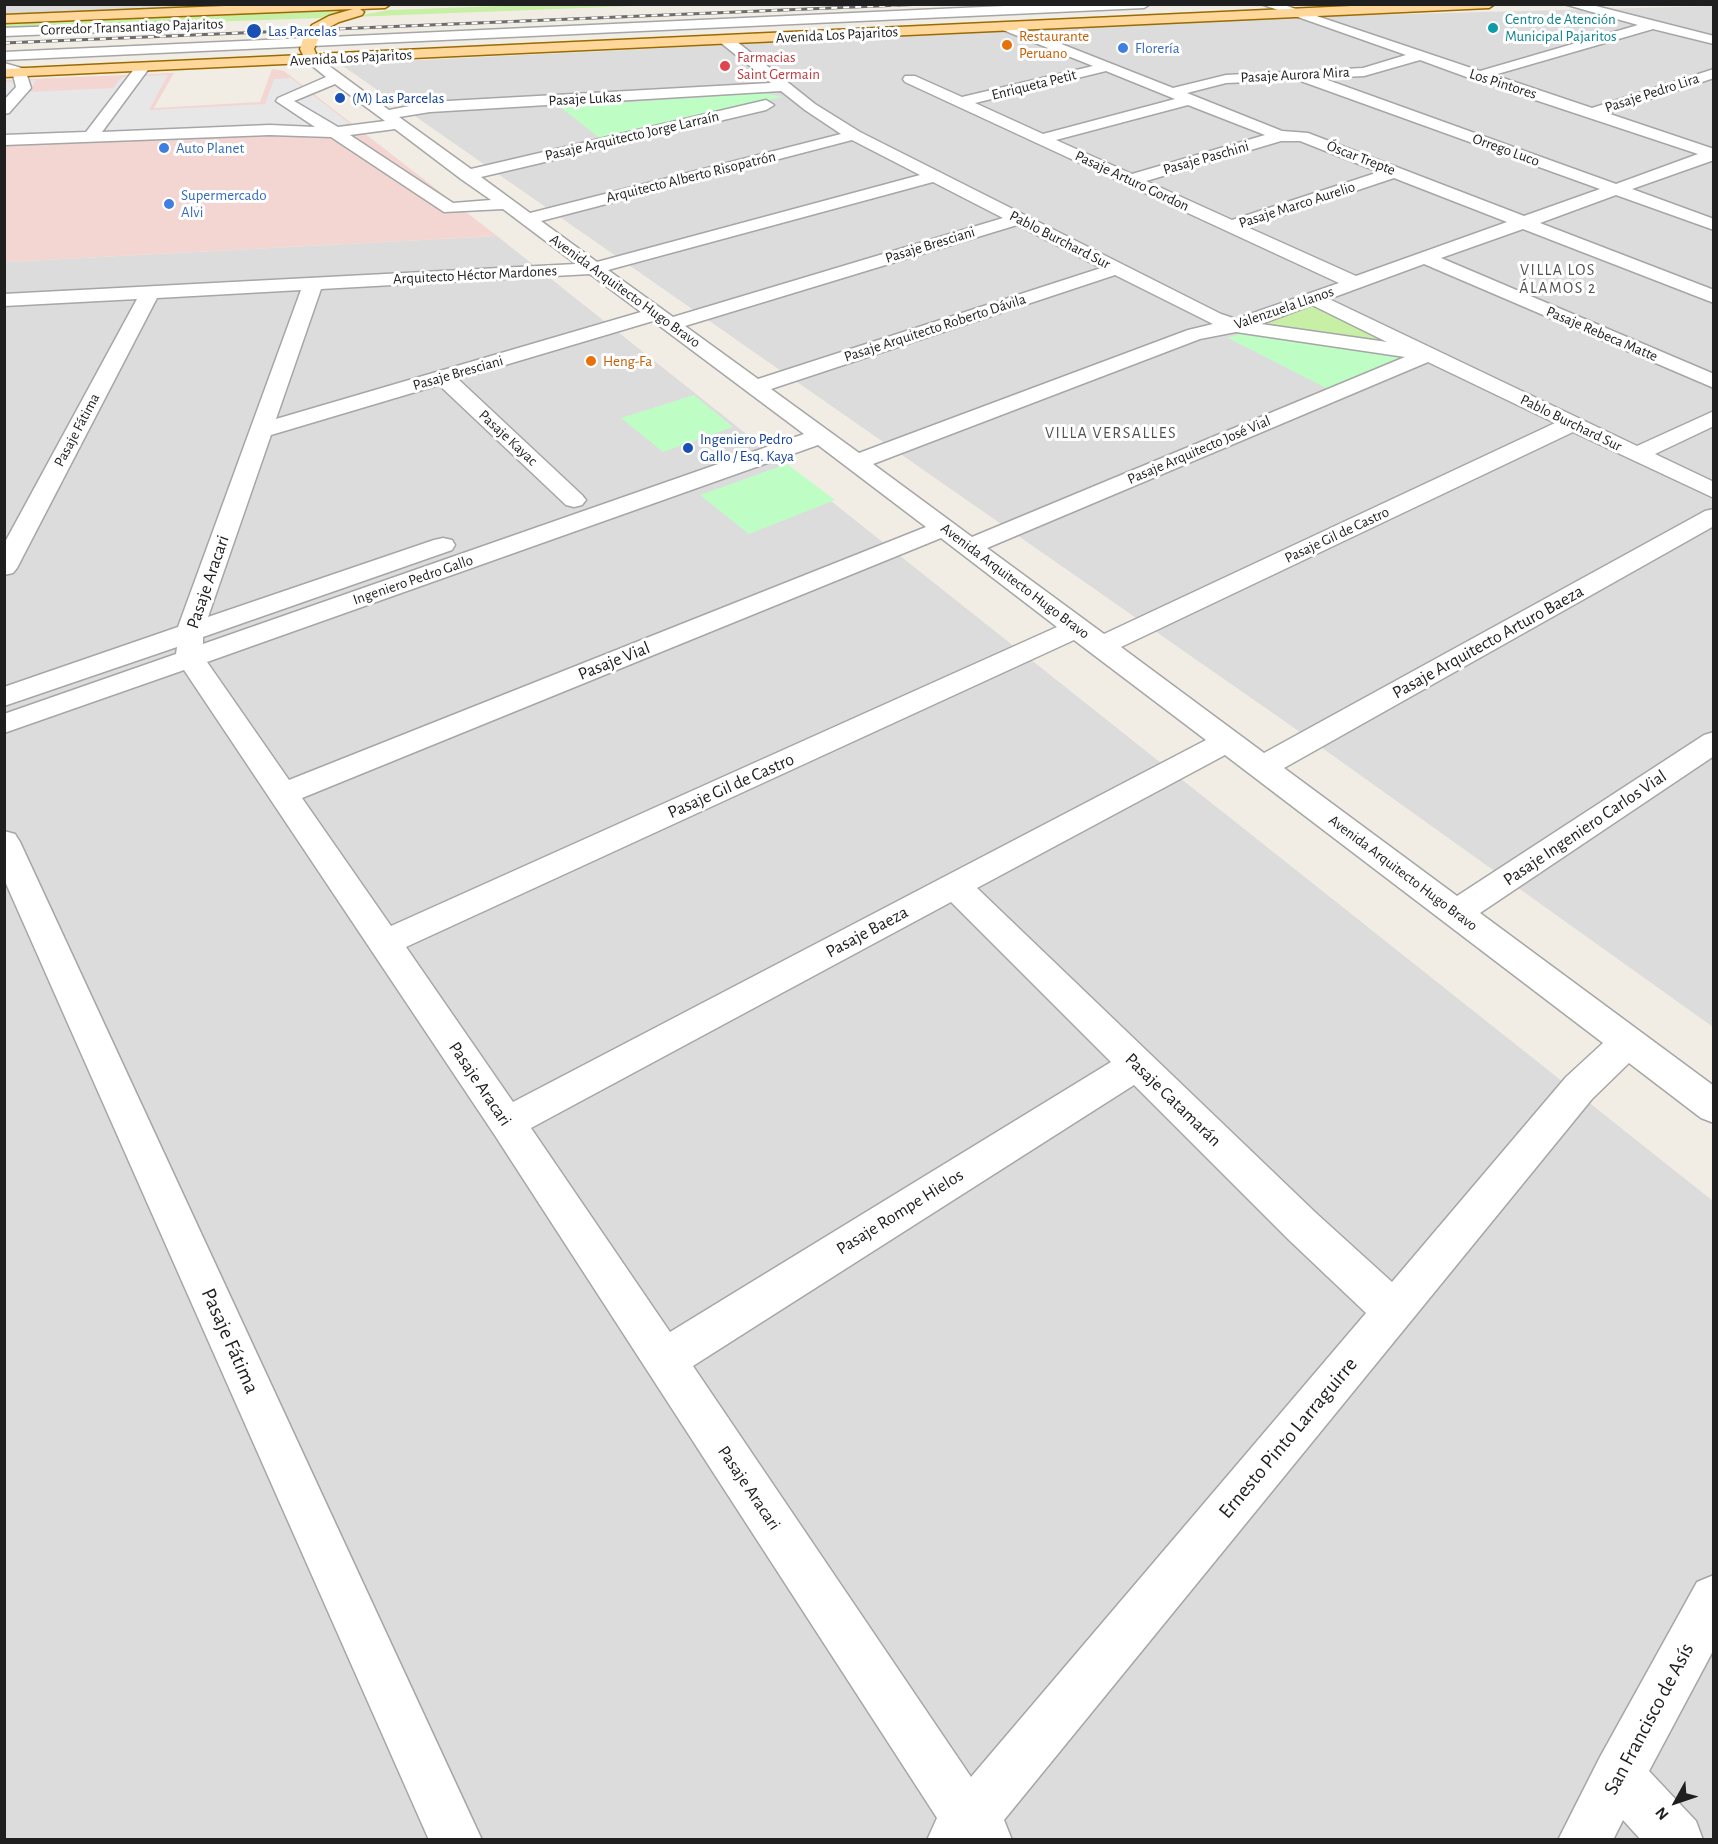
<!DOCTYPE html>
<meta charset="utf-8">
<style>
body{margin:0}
#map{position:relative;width:1718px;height:1844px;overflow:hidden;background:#f1ede4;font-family:"Alegreya Sans",sans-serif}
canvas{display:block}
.frame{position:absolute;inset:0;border:6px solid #1f1f1f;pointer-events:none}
.north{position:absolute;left:1646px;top:1772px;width:60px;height:60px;-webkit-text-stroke:4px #fff;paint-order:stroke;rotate:230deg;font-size:16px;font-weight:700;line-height:24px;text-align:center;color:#1f1f1f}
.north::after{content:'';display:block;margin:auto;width:21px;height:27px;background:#1f1f1f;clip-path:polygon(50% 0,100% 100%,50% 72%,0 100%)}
</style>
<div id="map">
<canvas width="1718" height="1844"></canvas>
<div class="frame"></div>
<div class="north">N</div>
</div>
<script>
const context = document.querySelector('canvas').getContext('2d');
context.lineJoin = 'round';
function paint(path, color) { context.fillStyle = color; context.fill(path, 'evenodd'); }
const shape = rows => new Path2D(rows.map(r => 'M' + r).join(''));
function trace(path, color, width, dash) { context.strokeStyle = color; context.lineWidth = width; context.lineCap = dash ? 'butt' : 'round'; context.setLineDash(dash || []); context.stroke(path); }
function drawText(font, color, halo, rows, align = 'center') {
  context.font = font + ' "Alegreya Sans",sans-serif'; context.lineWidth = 6; context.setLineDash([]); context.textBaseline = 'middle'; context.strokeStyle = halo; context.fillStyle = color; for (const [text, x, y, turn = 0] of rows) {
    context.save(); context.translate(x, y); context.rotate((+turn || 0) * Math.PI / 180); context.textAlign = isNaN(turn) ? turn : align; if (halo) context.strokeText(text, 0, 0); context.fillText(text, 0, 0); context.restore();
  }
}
const residential = shape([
 [5,4,259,5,5,15],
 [1713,6,1713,1027,1290,725,340,64,1295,17],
 [497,236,1713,1201,1713,1839,5,1840,5,262]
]);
const commercial = shape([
 [272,69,284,71,497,236,5,262,5,80,174,73,154,108,260,102]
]);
const grass = shape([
 [527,5,659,5,351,17,389,10],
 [359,8,322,18,5,29,4,23],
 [1312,305,1398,345,1257,325]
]);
const park = shape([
 [763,93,782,97,601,139,560,107],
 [1248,331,1407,355,1332,391,1228,338],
 [694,395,733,427,663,452,621,418],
 [787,464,835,500,749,534,700,495]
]);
const parking = shape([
 [168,75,149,110,265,104,274,79,291,78,349,123,325,133,268,137,237,134,5,141,5,82,36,80,29,92,113,88,122,77]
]);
const minor = shape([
 [1048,4,1150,4,1144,8,4,60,4,52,1048,4],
 [1261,4,1281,4,1480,71,1638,25,1564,4,1588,4,1714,36,1714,44,1653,29,1494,75,1592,108,1714,69,1714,78,1607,113,1714,149,1714,160,1632,189,1714,219,1714,230,1616,195,1540,223,1714,290,1714,303,1523,229,1441,258,1714,374,1714,388,1424,264,1329,299,1637,446,1714,411,1714,426,1655,454,1714,482,1714,498,1573,432,1121,647,1264,753,1705,511,1714,509,1714,526,1284,768,1457,896,1704,735,1714,732,1714,756,1480,913,1714,1086,1714,1123,1701,1118,1629,1063,1592,1099,1004,1820,1012,1840,927,1840,937,1818,494,1134,184,670,4,733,4,714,176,654,177,647,4,706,4,687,178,627,301,290,157,298,17,568,13,573,4,575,4,544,137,299,4,306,4,294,576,264,503,209,444,212,331,137,270,135,4,145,4,135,86,132,138,64,143,63,150,67,102,132,270,125,315,127,276,101,278,98,326,77,305,60,312,56,317,57,389,110,430,102,771,83,721,43,719,40,726,36,731,37,815,104,860,132,1221,314,1236,319,1339,283,905,82,903,79,905,76,915,76,962,97,1093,66,1003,30,1001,27,1008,23,1173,88,1226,75,1363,68,1406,55,1261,4],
 [1420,60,1472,79,1698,154,1616,184,1322,78,1364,76,1420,60],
 [1106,71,1175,99,1043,134,975,103,1106,71],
 [1298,80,1600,189,1524,216,1308,133,1282,131,1187,93,1226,83,1298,80],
 [335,84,381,118,385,121,338,127,294,101,335,84],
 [781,91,805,110,841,134,530,213,481,177,766,110,774,105,766,100,471,169,399,117,430,112,781,91],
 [1188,105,1265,135,1132,174,1056,140,1188,105],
 [395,129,461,179,491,200,453,203,350,135,395,129],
 [852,140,920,175,597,262,541,221,852,140],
 [1281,141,1300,141,1379,172,1232,220,1146,181,1281,141],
 [1394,178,1507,222,1356,276,1247,227,1394,178],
 [933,182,1003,218,673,317,608,270,933,182],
 [1017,225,1101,268,758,379,685,326,1017,225],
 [590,274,641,312,276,419,321,289,590,274],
 [1115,275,1213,324,1188,330,859,453,771,389,1115,275],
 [1312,305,1387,342,1261,324,1312,305],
 [653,321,804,434,203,644,203,637,452,550,455,545,452,540,443,538,434,540,208,617,271,435,439,385,566,505,574,507,582,505,586,500,582,495,458,379,653,321],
 [1236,332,1405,357,972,537,873,464,1200,339,1236,332],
 [1428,362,1555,423,1104,634,987,548,1428,362],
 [818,445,926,527,289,780,207,662,818,445],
 [941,538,1057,627,391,926,302,798,941,538],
 [1074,640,1206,740,513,1102,406,947,1074,640],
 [1225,755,1603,1043,1566,1077,1392,1282,1317,1214,977,888,1225,755],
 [951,902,1111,1062,670,1332,531,1128,951,902],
 [1134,1085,1289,1240,1366,1313,971,1777,693,1366,1134,1085],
 [174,22,181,26,179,29,4,36,4,28,174,22],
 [4,63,25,69,31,88,9,113,4,114,4,100,16,87,13,75,4,72,4,63],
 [4,831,15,834,20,842,482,1840,429,1840,4,879,4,831],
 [1714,1575,1714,1649,1649,1771,1696,1821,1703,1840,1641,1840,1623,1820,1613,1840,1558,1840,1600,1757,1697,1582,1714,1575]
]);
const major = shape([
 [274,4,391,4,385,8,360,9,364,12,362,15,339,22,322,31,314,49,316,54,1395,4,1495,4,1489,8,4,77,4,69,303,55,300,49,303,39,312,25,329,16,353,9,4,23,4,15,274,4]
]);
const rail = shape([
 [4,43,925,4]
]);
const markers = [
 [1493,28,6,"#0f9aa8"],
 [254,31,8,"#1a4fb4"],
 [1007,45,6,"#e8710a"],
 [1123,48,6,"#3f7fe0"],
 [725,66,6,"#e0444e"],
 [340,98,6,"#1a4fb4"],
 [164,148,6,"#3f7fe0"],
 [169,204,6,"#3f7fe0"],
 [591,361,6,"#e8710a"],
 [688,448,6,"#1a4fb4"]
];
const farCulturenames = [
 ["Centro de Atención",1505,19],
 ["Municipal Pajaritos",1505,36]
];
const farStreetnames = [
 ["Corredor Transantiago Pajaritos",132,27,-2],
 ["Avenida Los Pajaritos",837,35,-3],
 ["Avenida Los Pajaritos",351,58,-3],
 ["Pasaje Aurora Mira",1295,75,-3],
 ["Los Pintores",1503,84,18],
 ["Enriqueta Petit",1034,85,-14],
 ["Pasaje Pedro Lira",1652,93,-18],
 ["Pasaje Lukas",585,99,-3],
 ["Pasaje Arquitecto Jorge Larraín",632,136,-13],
 ["Orrego Luco",1506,150,20],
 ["Pasaje Paschini",1206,158,-16],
 ["Óscar Trepte",1361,158,21],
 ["Arquitecto Alberto Risopatrón",691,177,-14],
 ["Pasaje Arturo Gordon",1132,181,25],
 ["Pasaje Marco Aurelio",1297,205,-18],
 ["Pablo Burchard Sur",1060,240,27],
 ["Pasaje Bresciani",930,245,-17],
 ["Arquitecto Héctor Mardones",475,275,-3],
 ["Avenida Arquitecto Hugo Bravo",625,291,36],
 ["Valenzuela Llanos",1284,308,-19],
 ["Pasaje Arquitecto Roberto Dávila",935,328,-18],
 ["Pasaje Rebeca Matte",1602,334,23],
 ["Pasaje Bresciani",458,373,-16],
 ["Pablo Burchard Sur",1571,423,26],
 ["Pasaje Fátima",77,430,-62],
 ["Pasaje Kayac",508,438,43],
 ["Pasaje Arquitecto José Vial",1199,450,-23],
 ["Pasaje Gil de Castro",1337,535,-25],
 ["Ingeniero Pedro Gallo",413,580,-19],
 ["Avenida Arquitecto Hugo Bravo",1015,581,37],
 ["Avenida Arquitecto Hugo Bravo",1403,873,37]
];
const farTransitnames = [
 ["Las Parcelas",268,31],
 ["(M) Las Parcelas",352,98],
 ["Ingeniero Pedro",700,439],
 ["Gallo / Esq. Kaya",700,456]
];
const farFoodnames = [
 ["Restaurante",1019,36],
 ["Peruano",1019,53],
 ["Heng-Fa",603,361]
];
const farShopnames = [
 ["Florería",1135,48],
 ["Auto Planet",176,148],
 ["Supermercado",181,195],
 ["Alvi",181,212]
];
const farHealthnames = [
 ["Farmacias",737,57],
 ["Saint Germain",737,74]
];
const farNeighbourhoodnames = [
 ["VILLA LOS",1558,270],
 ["ÁLAMOS 2",1558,288],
 ["VILLA VERSALLES",1111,433]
];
const streetNames = [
 ["Pasaje Aracari",208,582,-71],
 ["Pasaje Arquitecto Arturo Baeza",1488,642,-29],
 ["Pasaje Vial",614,661,-22],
 ["Pasaje Gil de Castro",731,786,-24],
 ["Pasaje Ingeniero Carlos Vial",1585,828,-34],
 ["Pasaje Baeza",867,932,-28],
 ["Pasaje Aracari",480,1084,56],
 ["Pasaje Catamarán",1173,1100,44],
 ["Pasaje Rompe Hielos",900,1212,-32],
 ["Pasaje Aracari",749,1488,56]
];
const nearStreetnames = [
 ["Pasaje Fátima",230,1341,66],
 ["Ernesto Pinto Larraguirre",1288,1438,-50],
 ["San Francisco de Asís",1649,1719,-62]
];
paint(residential, '#dddcdc');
paint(commercial, '#f3d5d2');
paint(grass, '#c8efa6');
paint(park, '#befec5');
paint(parking, '#e7e7e7');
trace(minor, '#a6a6a6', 3);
trace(major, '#9a6b00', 3);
paint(minor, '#fff');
paint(major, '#ffd79b');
trace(rail, '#6d6d6d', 3);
trace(rail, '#fff', 2, [6]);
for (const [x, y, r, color] of markers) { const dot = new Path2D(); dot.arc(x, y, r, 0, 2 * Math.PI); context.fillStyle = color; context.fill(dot); trace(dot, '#fff', 2); }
drawText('15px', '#0d838f', '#fff', farCulturenames, 'left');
drawText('15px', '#1f1f1f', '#fff', farStreetnames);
drawText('15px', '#164399', '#fff', farTransitnames, 'left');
drawText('15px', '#c56008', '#fff', farFoodnames, 'left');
drawText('15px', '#366cbe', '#fff', farShopnames, 'left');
drawText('15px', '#be3a42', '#fff', farHealthnames, 'left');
context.letterSpacing = '1.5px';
drawText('16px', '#525252', '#fff', farNeighbourhoodnames);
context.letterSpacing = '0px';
drawText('18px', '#1f1f1f', '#fff', streetNames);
drawText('21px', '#1f1f1f', '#fff', nearStreetnames);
</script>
